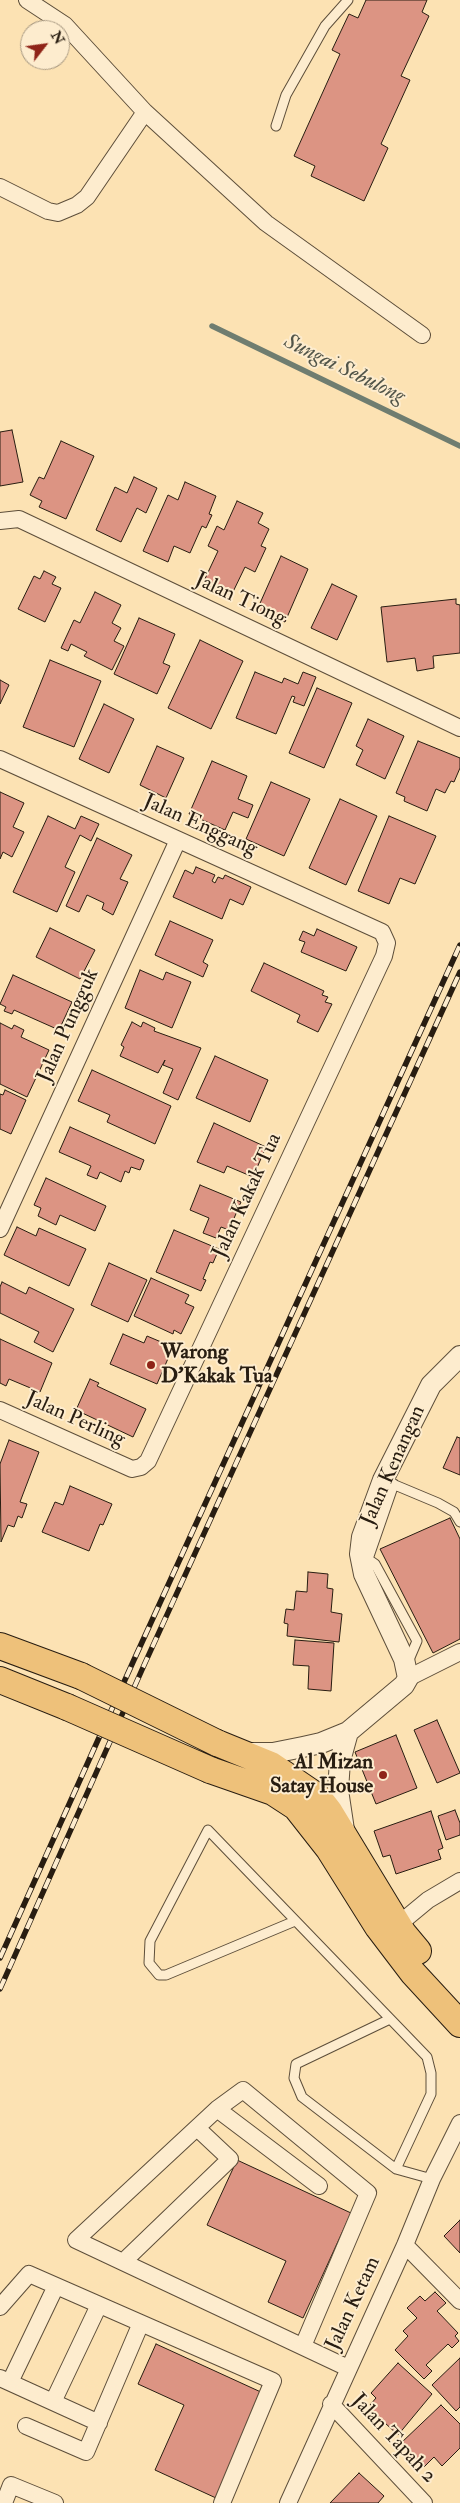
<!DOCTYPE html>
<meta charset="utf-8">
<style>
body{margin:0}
#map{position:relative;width:460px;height:2503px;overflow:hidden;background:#fce2b3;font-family:"IM FELL Double Pica",serif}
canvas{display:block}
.north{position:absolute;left:20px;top:20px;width:50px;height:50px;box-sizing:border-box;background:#fdecce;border:1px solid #a89982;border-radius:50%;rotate:60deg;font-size:14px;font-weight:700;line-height:20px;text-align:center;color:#281d11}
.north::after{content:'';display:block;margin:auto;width:18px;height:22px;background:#8f2418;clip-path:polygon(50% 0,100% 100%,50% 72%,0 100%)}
</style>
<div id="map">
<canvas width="460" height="2503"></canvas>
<div class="north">N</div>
</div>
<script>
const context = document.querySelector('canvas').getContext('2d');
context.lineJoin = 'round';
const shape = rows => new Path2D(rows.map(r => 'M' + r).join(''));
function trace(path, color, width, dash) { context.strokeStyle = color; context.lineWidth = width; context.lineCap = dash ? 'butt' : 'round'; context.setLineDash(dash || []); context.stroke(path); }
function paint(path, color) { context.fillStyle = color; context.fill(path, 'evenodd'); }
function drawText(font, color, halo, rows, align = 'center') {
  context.font = font + ' "IM FELL Double Pica",serif'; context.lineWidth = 4; context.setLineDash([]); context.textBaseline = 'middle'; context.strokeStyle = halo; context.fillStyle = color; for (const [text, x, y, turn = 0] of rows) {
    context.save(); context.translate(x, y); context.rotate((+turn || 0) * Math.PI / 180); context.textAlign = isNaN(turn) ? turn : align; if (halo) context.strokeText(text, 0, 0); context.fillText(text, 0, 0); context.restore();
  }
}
const stream = shape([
 [212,326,460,446]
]);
const building = shape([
 [366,0,427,0,422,12,429,16,401,76,410,80,381,144,388,148,364,201,311,176,315,166,294,156,340,54,332,50,349,14,358,18,366,0],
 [12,430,23,482,0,486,0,432,12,430],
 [61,441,94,456,66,519,39,507,42,501,30,495,39,477,44,479,61,441],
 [134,477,157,488,146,513,137,508,121,542,96,530,115,487,127,493,134,477],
 [185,482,216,496,209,514,212,515,206,528,202,526,190,553,174,546,168,562,143,551,168,495,178,500,185,482],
 [237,501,263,513,258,523,269,529,261,546,266,548,255,572,245,567,231,596,203,583,218,551,208,546,217,526,224,530,237,501],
 [281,556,308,569,285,622,257,610,281,556],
 [44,571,56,577,52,584,61,588,45,622,18,609,34,576,40,579,44,571],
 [332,584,357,596,337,640,311,628,332,584],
 [95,592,121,605,112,623,121,628,114,641,124,646,112,670,84,656,87,652,71,644,68,651,61,648,74,620,80,623,95,592],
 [456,599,456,604,460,605,460,653,433,656,434,668,417,671,415,658,387,662,381,607,456,599],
 [139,618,175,634,163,663,170,666,157,694,114,674,139,618],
 [200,640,243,661,211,729,168,708,200,640],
 [50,660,101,681,74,747,23,727,50,660],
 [255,672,282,683,284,678,298,684,303,672,316,677,304,706,293,702,295,697,292,696,276,734,236,718,255,672],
 [0,680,9,685,0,704,0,680],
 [317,688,352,703,324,768,289,753,317,688],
 [104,704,134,719,109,773,79,759,104,704],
 [368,719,404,736,385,779,356,765,363,750,356,746,368,719],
 [418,741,460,758,460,768,454,782,451,781,445,793,436,789,427,811,404,801,405,797,396,793,418,741],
 [157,746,184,758,166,798,140,785,157,746],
 [212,761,247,776,238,799,253,805,248,818,233,812,225,830,189,814,212,761],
 [271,782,310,799,284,856,246,839,271,782],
 [0,792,24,803,13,827,24,832,12,857,3,852,0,859,0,792],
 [340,799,377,816,346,885,309,868,340,799],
 [48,816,75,829,81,816,99,824,91,841,80,835,65,867,75,872,57,912,13,892,48,816],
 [389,816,436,836,415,884,400,878,389,904,358,891,389,816],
 [97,838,132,855,120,879,128,882,113,915,102,909,104,903,87,895,79,912,66,906,97,838],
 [196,867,215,875,212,881,215,883,218,877,223,879,225,875,251,887,243,905,230,899,222,919,173,897,185,870,193,874,196,867],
 [170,921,213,940,203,962,208,965,203,977,155,955,170,921],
 [50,928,95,950,80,979,36,957,50,928],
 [317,929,357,947,346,971,301,952,305,942,299,940,303,931,314,936,317,929],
 [264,963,324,991,322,995,328,997,325,1002,332,1004,318,1032,297,1022,300,1015,251,991,264,963],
 [140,970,163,980,166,972,191,982,172,1028,125,1008,140,970],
 [13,975,72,1002,59,1030,14,1010,12,1014,4,1011,6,1007,0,1004,13,975],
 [132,1022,141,1027,143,1022,155,1028,154,1031,201,1048,178,1100,163,1093,173,1069,163,1065,165,1060,158,1073,120,1056,124,1047,121,1045,132,1022],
 [0,1023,12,1029,14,1025,24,1030,21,1037,49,1050,27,1097,0,1084,0,1023],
 [215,1056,268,1080,250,1122,196,1098,215,1056],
 [92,1070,171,1106,155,1144,107,1122,110,1115,78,1101,92,1070],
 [5,1090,26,1100,11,1134,0,1129,0,1094,3,1095,5,1090],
 [214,1123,266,1147,253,1177,227,1166,224,1173,197,1162,214,1123],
 [70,1127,144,1160,140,1170,131,1167,129,1173,125,1171,121,1182,100,1172,97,1179,87,1175,91,1166,59,1152,70,1127],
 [46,1178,106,1206,95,1231,60,1215,56,1225,38,1216,41,1208,34,1205,46,1178],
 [200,1185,241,1202,229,1230,221,1227,216,1238,203,1233,209,1218,190,1210,200,1185],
 [17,1227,36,1236,39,1228,86,1249,69,1286,4,1255,17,1227],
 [174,1230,219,1249,213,1263,210,1262,203,1279,206,1280,201,1291,156,1272,174,1230],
 [109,1263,147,1280,128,1322,91,1305,109,1263],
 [151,1278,189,1295,185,1303,194,1307,181,1334,174,1330,173,1334,134,1316,151,1278],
 [2,1282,26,1294,29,1287,74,1309,53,1352,34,1342,39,1332,0,1313,0,1287,2,1282],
 [123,1334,144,1343,147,1336,173,1347,157,1384,110,1364,123,1334],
 [0,1339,52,1363,40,1392,9,1379,6,1386,0,1383,0,1339],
 [90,1379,99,1383,97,1386,146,1409,133,1437,76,1410,90,1379],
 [457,1437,460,1438,460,1475,443,1468,457,1437],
 [9,1440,39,1452,20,1502,27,1504,22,1518,18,1516,14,1527,8,1525,1,1542,0,1464,9,1440],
 [70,1486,112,1504,103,1525,100,1524,89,1551,42,1532,55,1502,63,1505,70,1486],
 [450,1518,460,1539,460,1639,433,1653,380,1549,450,1518],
 [308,1572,328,1574,327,1588,333,1589,331,1612,342,1614,339,1642,287,1636,288,1624,284,1623,286,1609,294,1610,296,1591,307,1592,308,1572],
 [295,1640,334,1643,331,1691,308,1689,309,1666,293,1665,295,1640],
 [437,1720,460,1773,437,1783,414,1730,437,1720],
 [396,1735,417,1788,376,1804,355,1752,396,1735],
 [455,1810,460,1823,460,1835,446,1840,438,1816,455,1810],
 [431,1811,443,1848,438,1850,441,1859,396,1874,390,1855,383,1857,374,1831,431,1811],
 [237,2160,351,2213,303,2318,268,2302,286,2261,207,2225,237,2160],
 [460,2220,460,2253,444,2236,460,2220],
 [435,2292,446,2303,437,2311,458,2333,455,2336,459,2341,452,2348,448,2344,426,2365,432,2371,424,2379,395,2350,408,2336,403,2331,417,2318,407,2308,420,2296,425,2301,435,2292],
 [156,2344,263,2393,216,2498,155,2470,184,2405,138,2384,156,2344],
 [460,2358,460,2407,456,2411,432,2385,460,2358],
 [398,2363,432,2394,398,2435,371,2410,373,2408,370,2405,376,2398,371,2393,398,2363],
 [441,2405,460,2424,460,2448,442,2466,434,2457,424,2467,401,2443,441,2405],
 [359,2473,384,2496,378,2503,330,2503,359,2473]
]);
const service = shape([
 [276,126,286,95,325,26,348,0],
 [383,1480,438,1503,454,1512,460,1522],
 [362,1555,375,1564,417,1641,408,1662],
 [368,1559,394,1484],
 [295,1921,166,1975,159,1975,149,1963,150,1941,208,1830,427,2057,431,2073,431,2094,396,2169],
 [390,2019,296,2064,294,2078,302,2097,396,2169,432,2179]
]);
const minor = shape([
 [27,0,65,25,145,112,266,223,422,335],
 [0,187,48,211,58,213,77,205,87,197,145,112],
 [0,521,19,519,460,728],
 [0,759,382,932,387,943,384,956,148,1461,141,1467,132,1469,0,1410],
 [0,1229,178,840],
 [408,1678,460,1652],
 [399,1924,428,1900,460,1881],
 [217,2109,319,2186],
 [405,2245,460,2301],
 [123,2262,230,2159,197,2128],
 [0,2307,29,2274,273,2381,222,2503],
 [303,2346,368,2193,243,2090,217,2109,76,2240,348,2368],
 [0,2378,99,2423],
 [10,2382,56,2286],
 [53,2402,99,2305],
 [331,2404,424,2503],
 [26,2426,86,2452,141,2323],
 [4,2503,11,2485,55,2503],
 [288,2503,405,2245,432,2179,460,2123]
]);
const tertiary = shape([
 [249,1753,273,1753,303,1747,321,1743,348,1732,404,1685,408,1678,404,1659,364,1574,360,1554,362,1537,383,1480,431,1385,460,1356],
 [344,1830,338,1790,340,1761,348,1732]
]);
const primary = shape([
 [0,1646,81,1676],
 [0,1680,67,1707],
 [217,1743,271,1765,318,1797,329,1811,403,1933,418,1951],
 [210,1770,273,1792,296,1807,329,1849,378,1927,413,1973,460,2024]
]);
const rail = shape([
 [0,1958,133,1662,460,945],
 [0,1989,145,1663,460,972]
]);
const primaryBridge = shape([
 [81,1676,217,1743],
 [67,1707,210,1770]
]);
const markers = [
 [151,1365,5,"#8f2418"],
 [383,1775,5,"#8f2418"]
];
const streetNames = [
 ["Jalan Tiong",240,600,25],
 ["Jalan Enggang",200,826,24],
 ["Jalan Pungguk",69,1026,-66],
 ["Jalan Kakak Tua",248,1196,-65],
 ["Jalan Perling",75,1420,24],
 ["Jalan Kenangan",394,1466,-66],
 ["Jalan Ketam",354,2304,-65],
 ["Jalan Tapah 2",393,2439,47]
];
const poiNames = [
 ["Warong",161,1353],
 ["D’Kakak Tua",161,1377],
 ["Al Mizan",373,1763,"right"],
 ["Satay House",373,1787,"right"]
];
const waterNames = [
 ["Sungai Sebulong",344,370,26]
];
trace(stream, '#6f7d70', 5.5);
paint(building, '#dc9483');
trace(building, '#281d11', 1);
trace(service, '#5d4e3a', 11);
trace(minor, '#5d4e3a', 18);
trace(tertiary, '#5d4e3a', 22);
trace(primary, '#281d11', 28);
trace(service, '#fdecce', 9);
trace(minor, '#fdecce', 16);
trace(tertiary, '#fdecce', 20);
trace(primary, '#eec17a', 26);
trace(rail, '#281d11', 5.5);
trace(rail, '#fdecce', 4, [11]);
trace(primaryBridge, '#281d11', 28, []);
trace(primaryBridge, '#eec17a', 26);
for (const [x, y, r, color] of markers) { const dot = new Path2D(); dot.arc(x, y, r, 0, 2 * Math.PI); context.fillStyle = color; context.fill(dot); trace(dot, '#fdecce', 2); }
drawText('21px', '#281d11', '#fdecce', streetNames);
drawText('bold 21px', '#281d11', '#fdecce', poiNames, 'left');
drawText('italic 22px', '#525549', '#fdecce', waterNames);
</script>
